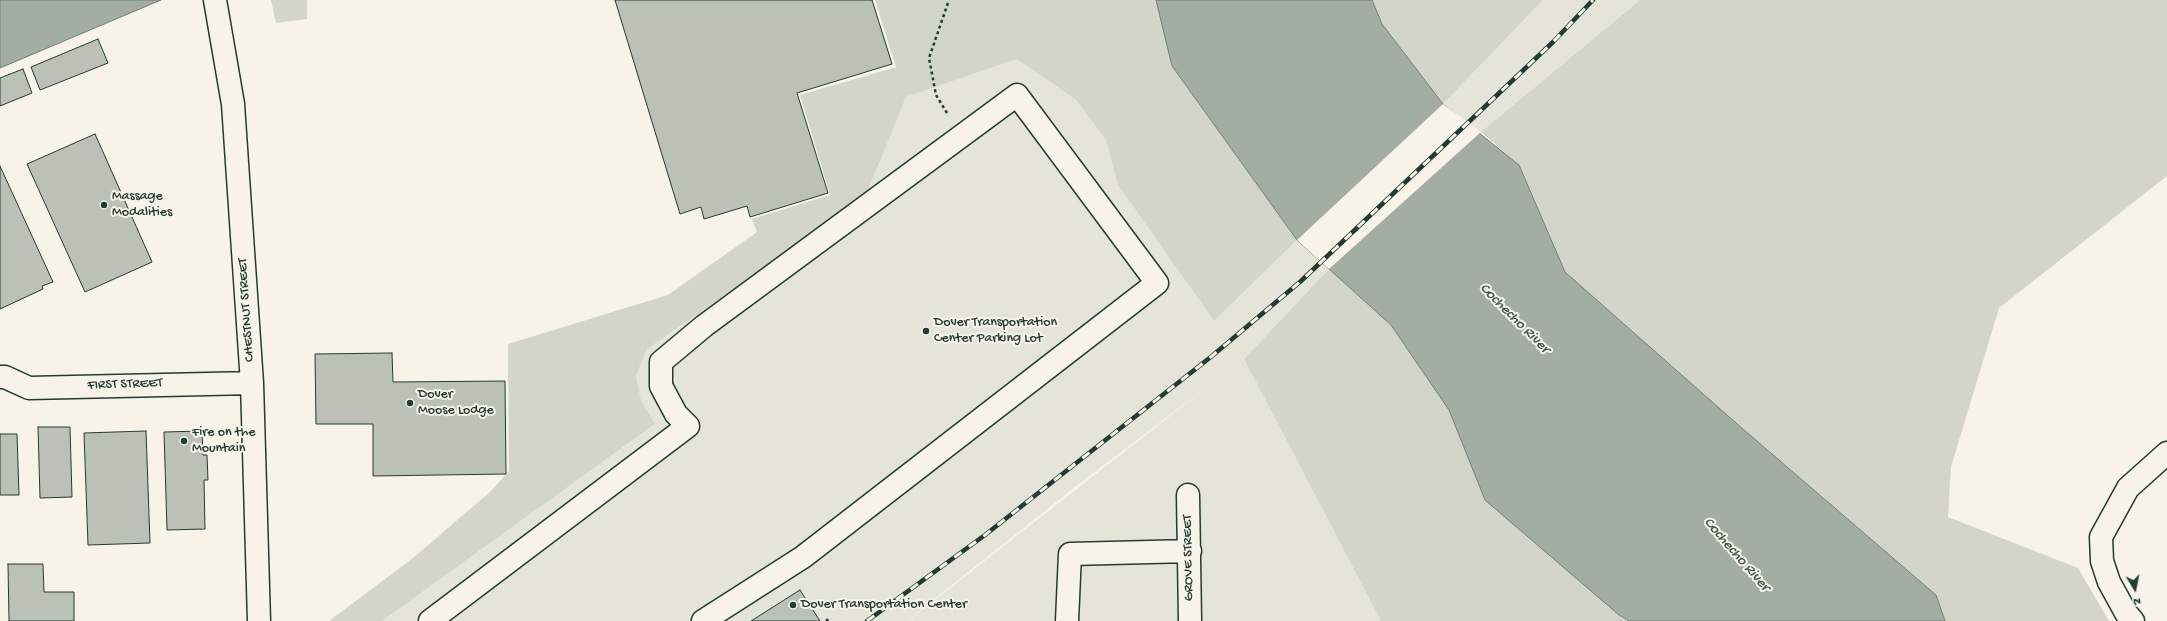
<!DOCTYPE html>
<style>
body{margin:0}
#map{position:relative;width:2167px;height:621px;overflow:hidden;background:#f7f3e8;font-family:"Gochi Hand",sans-serif}
canvas{display:block}
.north{position:absolute;left:2115px;top:569px;width:40px;height:40px;-webkit-text-stroke:3px #f7f3e8;paint-order:stroke;rotate:170deg;font-size:11px;font-weight:700;line-height:16px;text-align:center;color:#1f3d34}
.north::after{content:'';display:block;margin:auto;width:14px;height:18px;background:#1f3d34;clip-path:polygon(50% 0,100% 100%,50% 72%,0 100%)}
</style>
<div id="map">
<canvas width="2167" height="621"></canvas>
<div class="north">N</div>
</div>
<script>
const context = document.querySelector('canvas').getContext('2d');
context.lineJoin = 'round';
function paint(path, color) { context.fillStyle = color; context.fill(path, 'evenodd'); }
const shape = rows => new Path2D(rows.map(r => 'M' + r).join(''));
function trace(path, color, width, dash) { context.strokeStyle = color; context.lineWidth = width; context.lineCap = dash ? 'butt' : 'round'; context.setLineDash(dash || []); context.stroke(path); }
function drawText(font, color, halo, rows, align = 'center') {
  context.font = font + ' "Gochi Hand",sans-serif'; context.lineWidth = 4; context.setLineDash([]); context.textBaseline = 'middle'; context.strokeStyle = halo; context.fillStyle = color; for (const [text, x, y, turn = 0] of rows) {
    context.save(); context.translate(x, y); context.rotate((+turn || 0) * Math.PI / 180); context.textAlign = isNaN(turn) ? turn : align; if (halo) context.strokeText(text, 0, 0); context.fillText(text, 0, 0); context.restore();
  }
}
const built = shape([
 [1543,0,1640,0,1481,132,1443,104],
 [1017,59,1076,100,1106,140,1118,185,1214,321,1297,240,1329,269,1244,359,1381,621,908,621,1211,384,1076,486,907,621,382,621,655,424,641,400,636,376,647,349,865,198,906,97]
]);
const green = shape([
 [271,0,307,0,307,19,276,23],
 [875,0,1156,0,1172,66,1297,240,1214,321,1118,185,1106,140,1076,100,1017,59,906,97,865,198,647,349,636,376,641,400,655,424,382,621,329,621,413,558,490,492,509,471,508,344,668,295,757,232,752,219,830,195,800,95,896,67],
 [1372,0,1543,0,1443,104,1382,24],
 [1640,0,2167,0,2167,176,1999,308,1951,467,1948,517,2078,568,2109,621,1945,621,1936,595,1744,430,1565,272,1519,165,1481,132],
 [1329,269,1391,325,1449,410,1485,500,1619,615,1629,621,1381,621,1244,359]
]);
const water = shape([
 [0,0,161,0,0,68,0,0],
 [1156,0,1372,0,1382,24,1443,104,1519,165,1565,272,1744,430,1936,595,1945,621,1629,621,1619,615,1485,500,1449,410,1391,325,1297,240,1172,66,1156,0]
]);
const pier = shape([
 [1443,104,1481,132,1329,269,1297,240]
]);
const building = shape([
 [615,0,872,0,892,64,797,93,828,193,750,217,747,206,704,219,701,207,680,214,615,0],
 [98,39,108,63,40,90,31,67,98,39],
 [23,69,32,93,0,106,0,78,23,69],
 [95,134,152,262,85,292,27,164,95,134],
 [0,166,53,282,42,286,43,289,0,309,0,166],
 [392,353,393,382,505,381,506,474,373,476,373,424,316,424,315,354,392,353],
 [38,427,70,427,72,497,40,498,38,427],
 [146,431,150,543,88,545,84,433,146,431],
 [202,431,203,455,207,455,208,480,204,480,205,529,167,530,164,432,202,431],
 [0,434,17,434,19,495,0,495,0,434],
 [8,564,43,564,44,592,74,592,74,621,9,621,8,564],
 [800,590,820,621,751,621,800,590]
]);
const path = shape([
 [947,113,936,95,929,58,949,0],
 [826,621,830,618]
]);
const minor = shape([
 [215,0,233,104,252,383,259,621],
 [0,377,5,377,29,388,252,383],
 [1188,495,1190,621],
 [430,621,688,426,676,414,661,386,661,362,704,326,1017,95,1157,283,803,557,703,621],
 [1067,621,1070,554,1190,551],
 [2133,621,2126,613,2109,582,2102,561,2101,537,2128,488,2167,453]
]);
const rail = shape([
 [867,621,985,535,1212,356,1301,281,1553,42,1593,0]
]);
const markers = [
 [104,205,4,"#1f3d34"],
 [926,331,4,"#1f3d34"],
 [410,403,4,"#1f3d34"],
 [184,441,4,"#1f3d34"],
 [793,605,4,"#1f3d34"]
];
const poiNames = [
 ["Massage",112,197],
 ["Modalities",112,213],
 ["Dover Transportation",934,323],
 ["Center Parking Lot",934,339],
 ["Dover",418,395],
 ["Moose Lodge",418,411],
 ["Fire on the",192,433],
 ["Mountain",192,449],
 ["Dover Transportation Center",801,605]
];
const streetNames = [
 ["CHESTNUT STREET",247,310,-94],
 ["FIRST STREET",125,385,-2],
 ["GROVE STREET",1189,558,-91]
];
const waterNames = [
 ["Cochecho River",1514,319,45],
 ["Cochecho River",1736,555,49]
];
paint(built, '#e5e4d9');
paint(green, '#d3d5ca');
paint(water, '#a4ada3');
trace(water, '#6f8077', 1);
paint(pier, '#f7f3e8');
paint(building, '#bbc1b6');
trace(building, '#1f3d34', 1);
trace(minor, '#1f3d34', 25);
trace(path, '#1f3d34', 2.5, [3, 3]);
trace(minor, '#f7f3e8', 22);
trace(rail, '#1f3d34', 4.5);
trace(rail, '#f7f3e8', 3, [9]);
for (const [x, y, r, color] of markers) { const dot = new Path2D(); dot.arc(x, y, r, 0, 2 * Math.PI); context.fillStyle = color; context.fill(dot); trace(dot, '#f7f3e8', 1.5); }
drawText('14px', '#1f3d34', '#f7f3e8', poiNames, 'left');
drawText('14px', '#1f3d34', '#f7f3e8', streetNames);
drawText('italic 15px', '#405950', '#f7f3e8', waterNames);
</script>
